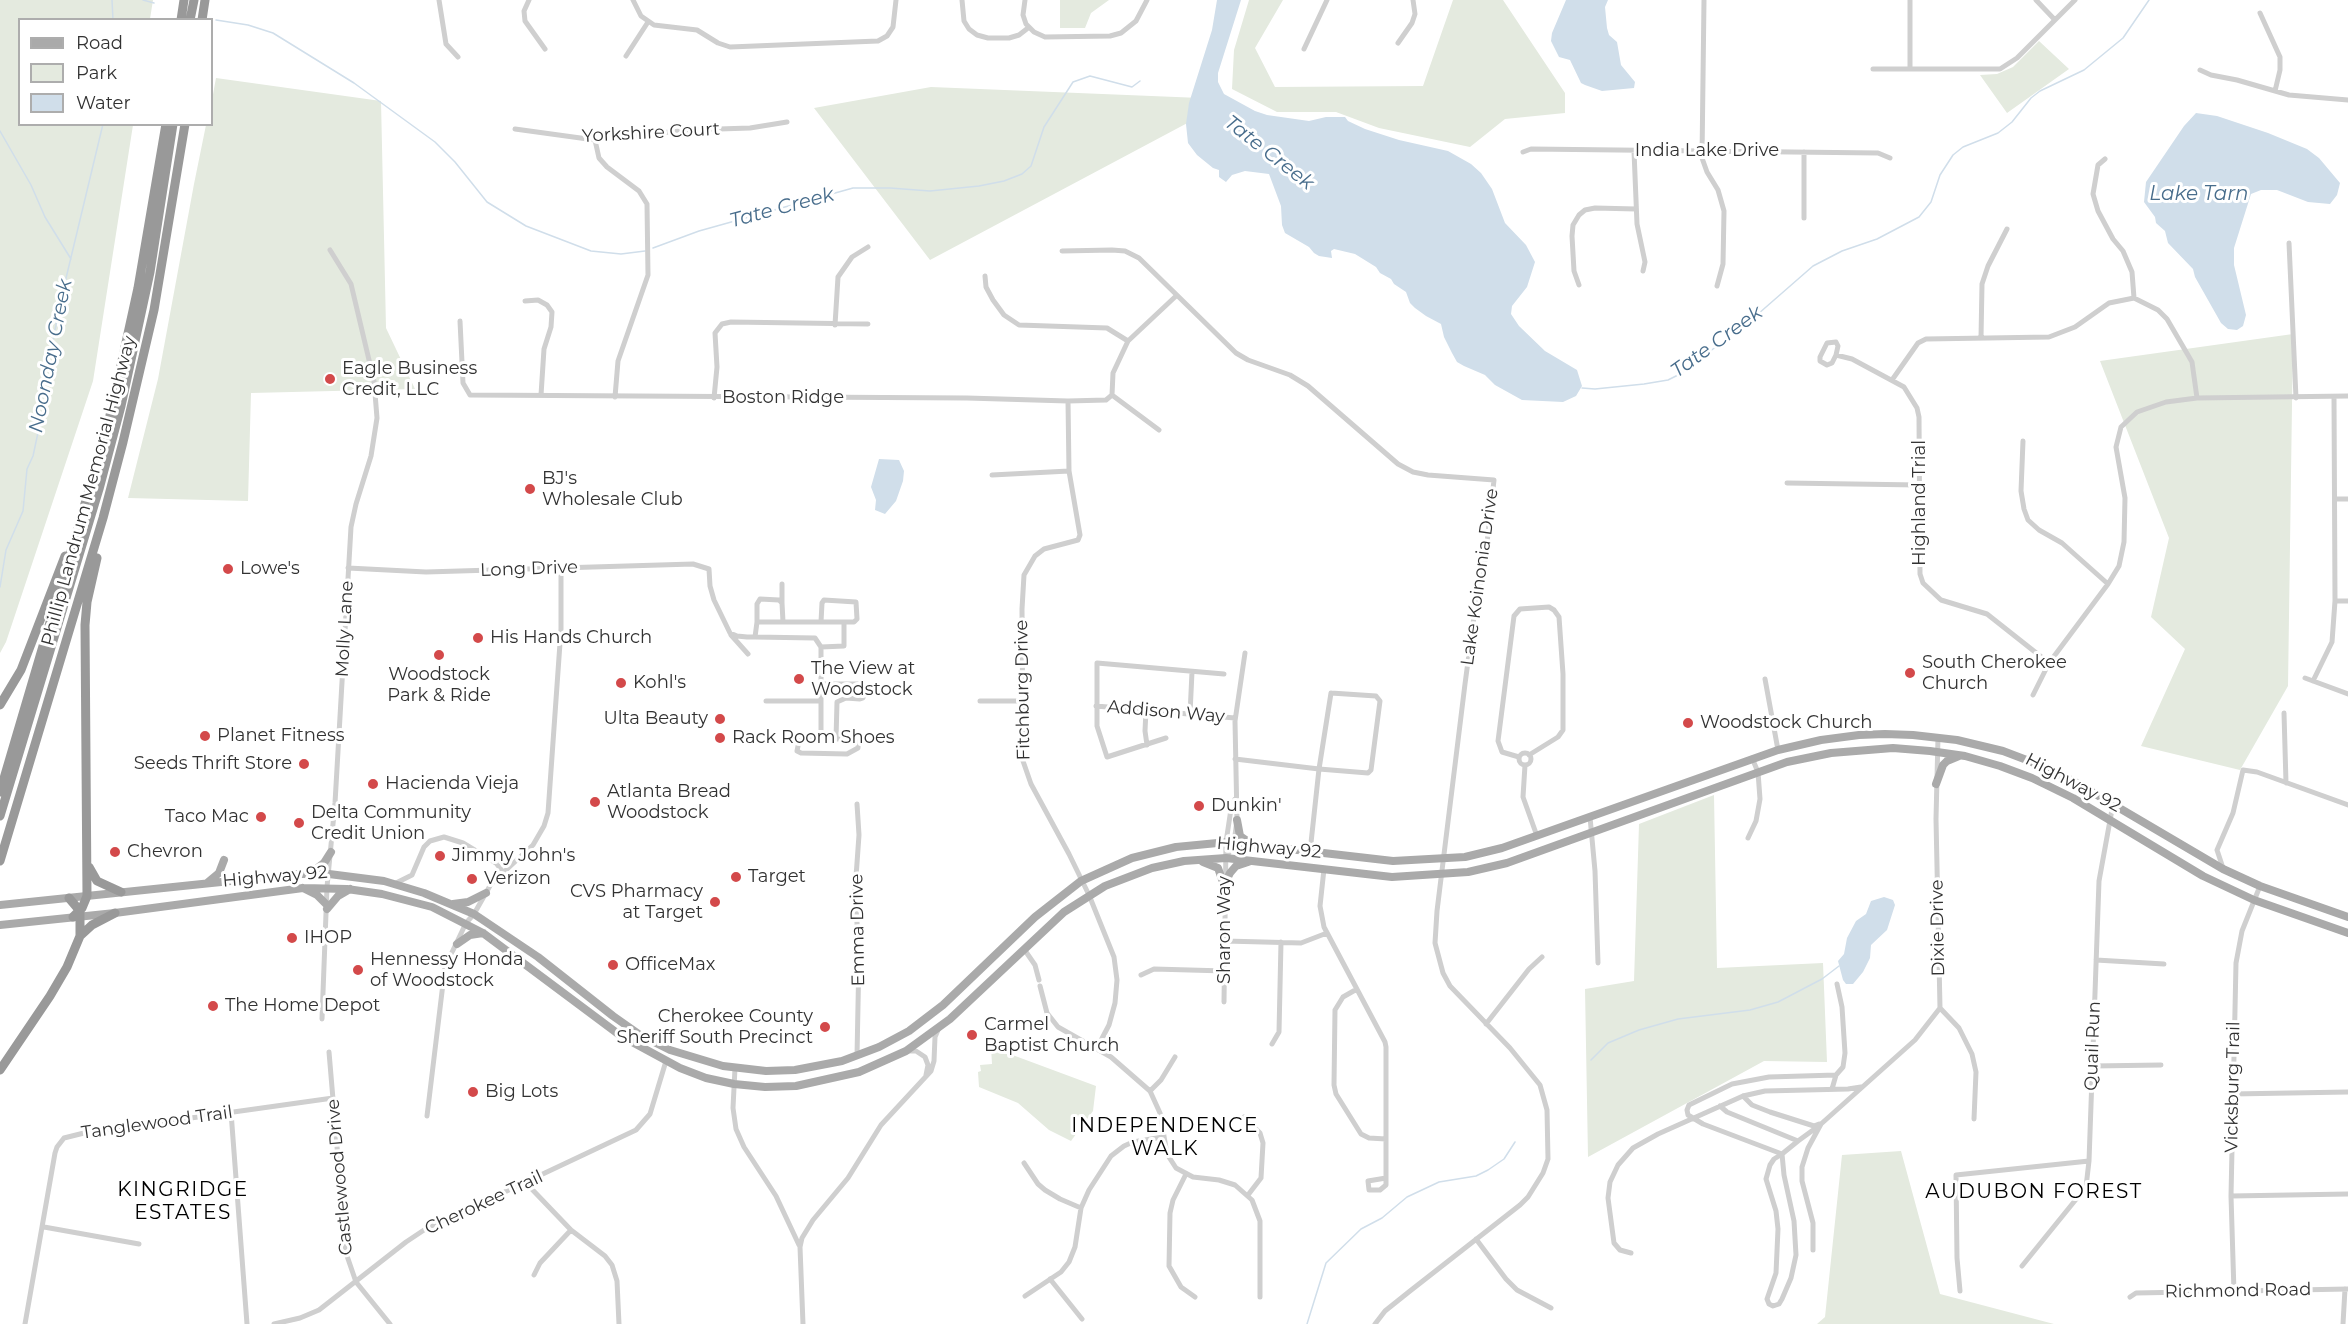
<!DOCTYPE html>
<style>
body{margin:0}
#map{position:relative;width:2348px;height:1324px;overflow:hidden;background:#fff;font-family:Montserrat,sans-serif}
canvas{display:block}
.legend{position:absolute;left:18px;top:18px;width:195px;height:108px;box-sizing:border-box;background:#fff;border:2px solid #adadad;margin:0;padding:8px 10px;list-style:none;font-size:18px;color:#323232}
.legend li{display:flex;align-items:center;gap:12px;height:30px}
.legend b{width:30px;border:2px solid #adadad}
</style>
<div id="map">
<canvas width="2348" height="1324"></canvas>
<ul class="legend">
<li><b style="height:8px;background:#aaa"></b>Road</li>
<li><b style="height:16px;background:#e4eadf"></b>Park</li>
<li><b style="height:16px;background:#d0deea"></b>Water</li>
</ul>
</div>
<script>
const context = document.querySelector('canvas').getContext('2d');
context.lineJoin = 'round';
function paint(path, color) { context.fillStyle = color; context.fill(path, 'evenodd'); }
const shape = rows => new Path2D(rows.map(r => 'M' + r).join(''));
function trace(path, color, width, dash) { context.strokeStyle = color; context.lineWidth = width; context.lineCap = dash ? 'butt' : 'round'; context.setLineDash(dash || []); context.stroke(path); }
function drawText(font, color, halo, rows, align = 'center') {
  context.font = font + ' Montserrat,sans-serif'; context.lineWidth = 6; context.setLineDash([]); context.textBaseline = 'middle'; context.strokeStyle = halo; context.fillStyle = color; for (const [text, x, y, turn = 0] of rows) {
    context.save(); context.translate(x, y); context.rotate((+turn || 0) * Math.PI / 180); context.textAlign = isNaN(turn) ? turn : align; if (halo) context.strokeText(text, 0, 0); context.fillText(text, 0, 0); context.restore();
  }
}
const green = shape([
 [0,0,153,0,150,19,20,20,20,124,133,125,93,381,6,642,0,653],
 [1060,0,1109,0,1091,13,1085,28,1060,28],
 [1249,0,1283,0,1255,48,1275,87,1423,86,1453,0,1503,0,1565,93,1565,113,1505,119,1470,147,1379,128,1336,112,1277,112,1232,89,1234,50],
 [2039,41,2069,69,2007,113,1980,75,1997,74,2013,67],
 [216,78,381,101,386,328,415,389,251,393,248,501,128,498,158,379,194,184,206,125,212,124,212,100],
 [931,87,1225,99,1225,103,930,260,814,108],
 [2293,334,2288,686,2240,770,2141,746,2185,649,2151,617,2169,538,2100,361],
 [1714,795,1717,968,1823,963,1827,1062,1764,1061,1588,1157,1585,989,1634,981,1639,824],
 [991,1047,1096,1086,1093,1111,1071,1141,1049,1130,1018,1103,979,1087,978,1072,981,1071,980,1065,992,1064],
 [1901,1151,1940,1294,2054,1324,1817,1324,1825,1317,1842,1155]
]);
const water = shape([
 [1217,0,1241,0,1218,73,1218,82,1224,94,1255,111,1267,115,1309,121,1326,117,1345,117,1348,121,1365,129,1399,140,1448,151,1471,164,1481,173,1492,189,1505,223,1526,245,1535,262,1527,287,1512,306,1511,314,1519,326,1545,351,1577,370,1582,386,1576,396,1563,402,1522,400,1495,385,1485,375,1464,366,1457,362,1452,353,1444,337,1441,324,1426,316,1415,308,1410,303,1406,292,1394,284,1391,279,1380,273,1376,267,1355,254,1334,249,1331,251,1332,258,1319,256,1314,253,1309,247,1285,233,1282,225,1281,206,1269,174,1245,171,1232,175,1226,182,1219,177,1219,170,1213,168,1197,155,1188,143,1186,124,1189,103,1212,30],
 [1566,0,1608,0,1605,7,1607,28,1609,35,1617,42,1621,65,1635,82,1634,88,1602,91,1585,85,1581,83,1570,60,1559,57,1551,41,1552,33],
 [2196,113,2217,116,2268,133,2307,149,2319,158,2340,183,2337,195,2330,204,2308,202,2277,190,2261,190,2251,194,2234,248,2234,265,2246,315,2243,326,2237,330,2228,329,2221,323,2195,277,2193,269,2168,243,2165,231,2156,223,2155,217,2144,202,2146,182,2184,126],
 [879,459,899,460,904,471,903,481,896,501,885,514,875,510,876,500,871,487],
 [1884,897,1893,900,1895,905,1887,930,1871,945,1870,958,1863,972,1853,984,1846,984,1843,980,1838,961,1844,954,1847,938,1856,921,1866,914,1871,901]
]);
const stream = shape([
 [112,0,113,20],
 [143,0,154,3],
 [216,20,248,25,273,33,354,83,435,142,455,162,487,202,526,226,591,251,621,254,645,251],
 [0,131,31,185,45,217,71,259],
 [653,248,699,231,853,188,890,188,930,191,979,186,1004,181,1022,174,1031,166,1044,127,1073,82,1090,76,1132,87,1140,81],
 [1582,388,1595,389,1644,384,1668,380,1680,374,1750,321,1813,266,1842,251,1877,239,1919,217,1931,202,1940,175,1953,155,1963,147,1998,133,2012,122,2031,98,2040,91,2084,70,2123,38,2149,0],
 [0,587,6,550,23,511,27,469,33,456,43,409,41,402,61,299,103,124],
 [1591,1060,1608,1043,1639,1030,1678,1019,1750,1010,1778,1002,1822,979,1839,966],
 [1307,1324,1326,1263,1361,1229,1382,1218,1407,1197,1439,1182,1476,1176,1488,1170,1504,1159,1515,1142]
]);
const minor = shape([
 [439,0,446,44,458,57],
 [529,0,524,11,525,21,545,49],
 [633,0,641,16,654,25,697,30,718,43,730,47,878,41,887,36,893,27,896,0],
 [962,0,964,21,969,29,977,35,988,38,1009,38,1019,35,1028,28],
 [1025,0,1023,15,1026,24,1034,32,1045,37,1110,36,1121,33,1136,21,1147,0],
 [1704,0,1702,158,1707,172,1718,190,1724,211,1723,264,1717,286],
 [1910,0,1910,69],
 [2036,0,2055,20],
 [2260,13,2280,57,2280,70,2275,91],
 [1398,43,1412,23,1415,14,1413,0],
 [1304,49,1327,0],
 [626,56,648,22],
 [1873,69,2000,69,2017,58,2075,0],
 [2200,70,2211,75,2237,80,2289,95,2348,100],
 [515,129,595,140,688,130,750,128,787,122],
 [595,140,599,158,607,167,639,191,647,204,648,275,618,361,615,397],
 [1634,151,1637,224,1645,262,1643,271],
 [1523,152,1531,149,1878,153,1890,158],
 [1804,152,1804,218],
 [2105,159,2098,165,2093,194,2098,211,2113,239,2123,251,2132,272,2134,298],
 [2289,243,2296,398],
 [1062,251,1112,250,1125,251,1139,258,1236,353,1248,360,1290,375,1308,386,1398,464,1413,472,1428,475,1494,480,1484,570,1475,609,1465,684,1437,911,1435,943,1443,973,1450,986,1510,1048,1540,1085,1547,1110,1548,1159,1543,1173,1528,1197,1520,1205,1410,1291,1385,1311,1375,1324],
 [985,276,986,287,993,300,1004,315,1019,325,1107,328,1128,341],
 [1579,285,1574,271,1572,236,1573,225,1579,215,1585,210,1595,208,1636,209],
 [525,301,538,300,547,305,552,312,551,327,544,349,541,395],
 [460,321,463,383,470,395,967,398,1068,401,1106,400,1112,395],
 [835,325,838,277,852,257,868,247],
 [1981,338,1982,284,1988,266,2007,229],
 [1836,355,1838,346,1836,342,1827,343,1820,357,1820,361,1827,365,1832,363,1836,355,1852,359,1904,387,1917,408,1919,417,1920,574,1923,583,1941,600,1987,614,2049,663],
 [1892,380,1918,343,1926,339,2049,337,2075,327,2109,303,2134,298,2158,310,2167,319,2192,362,2197,398],
 [1112,395,1113,373,1128,341,1176,296],
 [1112,395,1159,430],
 [714,398,717,367,715,333,722,324,731,322,868,324],
 [1068,401,1069,471,1080,535,1078,540,1044,549,1035,556,1024,575,1022,609,1023,761,1031,784,1069,854,1089,895,1114,957,1117,980,1115,1003,1109,1025,1097,1048],
 [2023,441,2021,491,2024,509,2028,520,2039,530,2062,543,2108,584],
 [992,475,1069,471],
 [1787,483,1919,485],
 [2336,499,2348,499],
 [348,568,426,572,693,564,709,569,710,586,714,600,730,633,737,636,747,637,755,637,815,638,821,647,844,646,844,622,757,622,755,637],
 [2335,601,2348,601],
 [782,603,782,584],
 [757,622,757,604,760,599,779,600,782,603,783,622],
 [821,622,822,603,824,600,856,602,857,619,854,622,844,622],
 [731,635,748,654],
 [2305,678,2348,694],
 [1765,679,1778,750],
 [2313,681,2332,642,2335,601,2334,397],
 [821,684,858,684,865,690,863,698,860,699,846,698,837,702,836,739],
 [1331,693,1376,696,1380,701,1371,770,1368,773,1319,769,1331,693],
 [2033,695,2049,663,2108,584,2119,566,2124,542,2125,498,2116,447,2121,427,2137,412,2166,402,2197,398,2348,396],
 [766,701,820,701],
 [980,701,1023,701],
 [1096,706,1235,718],
 [1146,710,1145,731,1147,745],
 [2284,713,2286,783],
 [1190,714,1192,672],
 [1166,738,1107,757,1097,726,1097,663,1224,674],
 [821,739,799,741,797,751,801,753,847,754,858,748,858,743,852,739,821,739,821,647],
 '1519 759a6 6 0 1 1 12 0a6 6 0 1 1-12 0Z',
 [1519,757,1502,752,1498,741,1514,616,1520,609,1549,607,1554,610,1559,617,1563,674,1563,730,1558,737,1529,755],
 [1235,759,1319,769,1310,852],
 [1525,765,1523,797,1537,836],
 [1590,817,1595,871,1598,963],
 [1748,838,1756,821,1760,799,1758,772,1752,758],
 [1226,858,1234,843,1237,820,1235,721,1245,653],
 [2223,868,2217,850,2233,813,2243,770,2257,772,2348,805],
 [1324,869,1320,906,1324,927,1385,1042,1386,1047,1386,1185,1380,1190,1369,1190,1368,1181,1386,1178],
 [396,883,412,875,424,847,430,841,444,837,463,843,496,863,503,872],
 [1225,941,1301,943,1327,933],
 [1024,949,1035,965,1039,980],
 [2096,960,2164,964],
 [1141,975,1154,969,1225,971],
 [1040,986,1047,1013,1058,1027,1111,1057,1150,1091,1160,1113,1167,1154,1176,1168,1193,1177,1219,1180,1235,1185,1252,1200,1260,1221,1260,1297],
 [1357,989,1343,997,1335,1010,1334,1085,1336,1094,1361,1134,1369,1138,1386,1139],
 [1224,1002,1226,842,1231,809,1235,799],
 [1940,1008,1959,1028,1972,1054,1976,1072,1974,1119],
 [322,1019,327,887,335,803,351,527,356,504,371,456,377,418,374,381,351,284,330,250],
 [1486,1024,1529,969,1542,957],
 [1272,1044,1279,1032,1281,942],
 [907,1051,916,1051,925,1057,928,1065,926,1075],
 [329,1052,346,1253,356,1282,390,1324],
 [857,1056,859,955,855,891,859,835,857,804],
 [2093,1066,2161,1065],
 [735,1068,733,1108,736,1129,744,1147,776,1196,799,1245],
 [1836,1075,1843,1067,1845,1053,1842,1007,1837,984],
 [1150,1091,1161,1080,1175,1057],
 [2232,1094,2348,1092],
 [1743,1096,1752,1105,1770,1112,1814,1126,1819,1124],
 [1720,1106,1727,1112,1798,1141,1820,1125],
 [231,1112,247,1324],
 [427,1116,445,967,466,923,474,914,491,884,533,845,544,826,548,813,561,629,561,568],
 [1244,1117,1260,1133,1263,1143,1261,1178,1248,1195],
 [1782,1154,1774,1159,1770,1165,1766,1179,1776,1211,1778,1229,1776,1273,1767,1299,1769,1304,1773,1306,1779,1304,1782,1299,1791,1278,1796,1255,1794,1221,1784,1175,1782,1154,1798,1141],
 [1782,1154,1703,1124,1688,1115,1687,1110,1689,1105,1732,1084,1769,1077,1836,1075,1832,1089],
 [1024,1163,1038,1184,1045,1190,1060,1199,1081,1208],
 [1186,1174,1173,1200,1170,1213,1169,1266,1181,1287,1195,1297],
 [526,1183,571,1230,605,1256,612,1265,617,1281,619,1324],
 [2231,1196,2348,1194],
 [44,1227,139,1244],
 [1476,1239,1506,1279,1517,1290,1551,1308],
 [1813,1250,1813,1223,1802,1181,1802,1167,1808,1148,1821,1124,1915,1040,1940,1008,1936,819,1938,737],
 [1631,1253,1620,1250,1614,1243,1608,1198,1610,1182,1618,1165,1633,1148,1658,1134,1743,1096,1765,1091,1848,1089,1861,1087],
 [2022,1266,2086,1187,2089,1161,2099,881,2113,804],
 [534,1275,540,1263,571,1230],
 [1050,1279,1082,1319],
 [1960,1291,1957,1258,1956,1175,2089,1161],
 [2234,1292,2231,1196,2236,963,2242,931,2260,886],
 [1025,1296,1061,1272,1069,1262,1075,1247,1081,1208,1089,1190,1111,1156,1124,1146,1133,1142,1163,1137],
 [2130,1297,2136,1293,2348,1289],
 [25,1324,55,1153,57,1147,64,1138,84,1133,333,1098],
 [274,1324,300,1318,319,1310,406,1242,424,1230,636,1130,650,1114,666,1061],
 [803,1324,800,1247,802,1238,813,1220,848,1178,881,1125,931,1071,934,1061,935,1037,938,1030],
 [2343,1324,2345,1289]
]);
const primary = shape([
 [1936,784,1943,765,1947,761,1959,756],
 [1237,820,1240,836,1253,845],
 [1203,862,1218,868,1224,885],
 [310,874,324,863,331,852],
 [207,883,219,873,224,860],
 [1224,885,1230,873,1236,866,1248,862],
 [303,888,317,895,327,905],
 [453,904,468,902,486,893],
 [0,905,298,874,329,874,384,881,424,893,474,914,538,957,613,1016,640,1035,670,1050,723,1066,766,1071,795,1070,842,1061,879,1047,909,1031,943,1005,1035,917,1081,881,1132,858,1176,847,1228,842,1393,861,1465,857,1502,848,1778,750,1821,740,1859,735,1885,734,1913,735,1957,740,2003,751,2032,762,2075,782,2223,869,2260,886,2348,917],
 [327,909,338,896,350,889],
 [0,925,115,913,303,888,347,889,382,894,432,907,483,933,621,1036,680,1068,706,1078,734,1084,765,1087,796,1086,859,1072,906,1051,950,1019,1064,912,1105,886,1152,868,1184,861,1226,858,1392,877,1468,872,1507,863,1787,762,1831,753,1893,748,1930,751,1965,756,2000,766,2032,778,2073,798,2203,876,2254,900,2348,933],
 [457,944,470,935,483,933]
]);
const motorway = shape([
 [181,20,184,0],
 [190,20,194,0],
 [202,20,205,0],
 [0,705,21,670,65,556],
 [0,792,107,429,138,288,166,124],
 [0,816,99,489,121,406,150,272,173,124],
 [0,861,103,518,123,442,154,310,185,124],
 [89,867,97,881,121,892],
 [69,898,80,911,80,936],
 [73,917,82,908,87,896,85,625,87,602,97,558],
 [0,1070,50,996,67,967,80,936,92,925,115,913]
]);
const markers = [
 [330,379,6,"#d3494a"],
 [530,489,6,"#d3494a"],
 [228,569,6,"#d3494a"],
 [478,638,6,"#d3494a"],
 [439,655,6,"#d3494a"],
 [1910,673,6,"#d3494a"],
 [799,679,6,"#d3494a"],
 [621,683,6,"#d3494a"],
 [720,719,6,"#d3494a"],
 [1688,723,6,"#d3494a"],
 [205,736,6,"#d3494a"],
 [720,738,6,"#d3494a"],
 [304,764,6,"#d3494a"],
 [373,784,6,"#d3494a"],
 [595,802,6,"#d3494a"],
 [1199,806,6,"#d3494a"],
 [261,817,6,"#d3494a"],
 [299,823,6,"#d3494a"],
 [115,852,6,"#d3494a"],
 [440,856,6,"#d3494a"],
 [736,877,6,"#d3494a"],
 [472,879,6,"#d3494a"],
 [715,902,6,"#d3494a"],
 [292,938,6,"#d3494a"],
 [613,965,6,"#d3494a"],
 [358,970,6,"#d3494a"],
 [213,1006,6,"#d3494a"],
 [825,1027,6,"#d3494a"],
 [972,1035,6,"#d3494a"],
 [473,1092,6,"#d3494a"]
];
const streetNames = [
 ["Yorkshire Court",651,133,-3],
 ["India Lake Drive",1707,151],
 ["Boston Ridge",783,398],
 ["Phillip Landrum Memorial Highway",89,491,-75],
 ["Highland Trial",1920,503,-90],
 ["Long Drive",529,569,-2],
 ["Lake Koinonia Drive",1480,577,-82],
 ["Molly Lane",345,629,-87],
 ["Fitchburg Drive",1023,690,-91],
 ["Addison Way",1166,712,5],
 ["Highway 92",2073,783,28],
 ["Highway 92",1269,848,5],
 ["Highway 92",275,877,-5],
 ["Dixie Drive",1938,928,-91],
 ["Emma Drive",858,930,-91],
 ["Sharon Way",1225,930,-90],
 ["Quail Run",2093,1046,-88],
 ["Vicksburg Trail",2233,1087,-89],
 ["Tanglewood Trail",157,1123,-8],
 ["Castlewood Drive",340,1177,-95],
 ["Cherokee Trail",484,1203,-25],
 ["Richmond Road",2238,1291,-1]
];
const poiNames = [
 ["Eagle Business",342,369],
 ["Credit, LLC",342,390],
 ["BJ's",542,479],
 ["Wholesale Club",542,500],
 ["Lowe's",240,569],
 ["His Hands Church",490,638],
 ["South Cherokee",1922,663],
 ["Church",1922,684],
 ["The View at",811,669],
 ["Woodstock",811,690],
 ["Woodstock",439,675,"center"],
 ["Park & Ride",439,696,"center"],
 ["Kohl's",633,683],
 ["Ulta Beauty",708,719,"right"],
 ["Woodstock Church",1700,723],
 ["Planet Fitness",217,736],
 ["Rack Room Shoes",732,738],
 ["Seeds Thrift Store",292,764,"right"],
 ["Hacienda Vieja",385,784],
 ["Atlanta Bread",607,792],
 ["Woodstock",607,813],
 ["Dunkin'",1211,806],
 ["Delta Community",311,813],
 ["Credit Union",311,834],
 ["Taco Mac",249,817,"right"],
 ["Chevron",127,852],
 ["Jimmy John's",452,856],
 ["Target",748,877],
 ["Verizon",484,879],
 ["CVS Pharmacy",703,892,"right"],
 ["at Target",703,913,"right"],
 ["IHOP",304,938],
 ["Hennessy Honda",370,960],
 ["of Woodstock",370,981],
 ["OfficeMax",625,965],
 ["The Home Depot",225,1006],
 ["Cherokee County",813,1017,"right"],
 ["Sheriff South Precinct",813,1038,"right"],
 ["Carmel",984,1025],
 ["Baptist Church",984,1046],
 ["Big Lots",485,1092]
];
const waterNames = [
 ["Tate Creek",1269,153,38],
 ["Lake Tarn",2199,194],
 ["Tate Creek",782,208,-15],
 ["Tate Creek",1717,342,-36],
 ["Noonday Creek",51,356,-79]
];
const neighbourhoodNames = [
 ["INDEPENDENCE",1165,1126],
 ["WALK",1165,1149],
 ["KINGRIDGE",183,1190],
 ["ESTATES",183,1213],
 ["AUDUBON FOREST",2034,1192]
];
paint(green, '#e4eadf');
paint(water, '#d0deea');
trace(stream, '#d0deea', 1.5);
trace(minor, '#cfcfcf', 5);
trace(primary, '#aaa', 8);
trace(motorway, '#999', 9);
for (const [x, y, r, color] of markers) { const dot = new Path2D(); dot.arc(x, y, r, 0, 2 * Math.PI); context.fillStyle = color; context.fill(dot); trace(dot, '#fff', 2); }
drawText('18px', '#323232', '#fff', streetNames);
drawText('18px', '#323232', '#fff', poiNames, 'left');
drawText('italic 20px', '#486d8c', '#fff', waterNames);
context.letterSpacing = '1.5px';
drawText('20px', '#000', '#fff', neighbourhoodNames);
context.letterSpacing = '0px';
</script>
